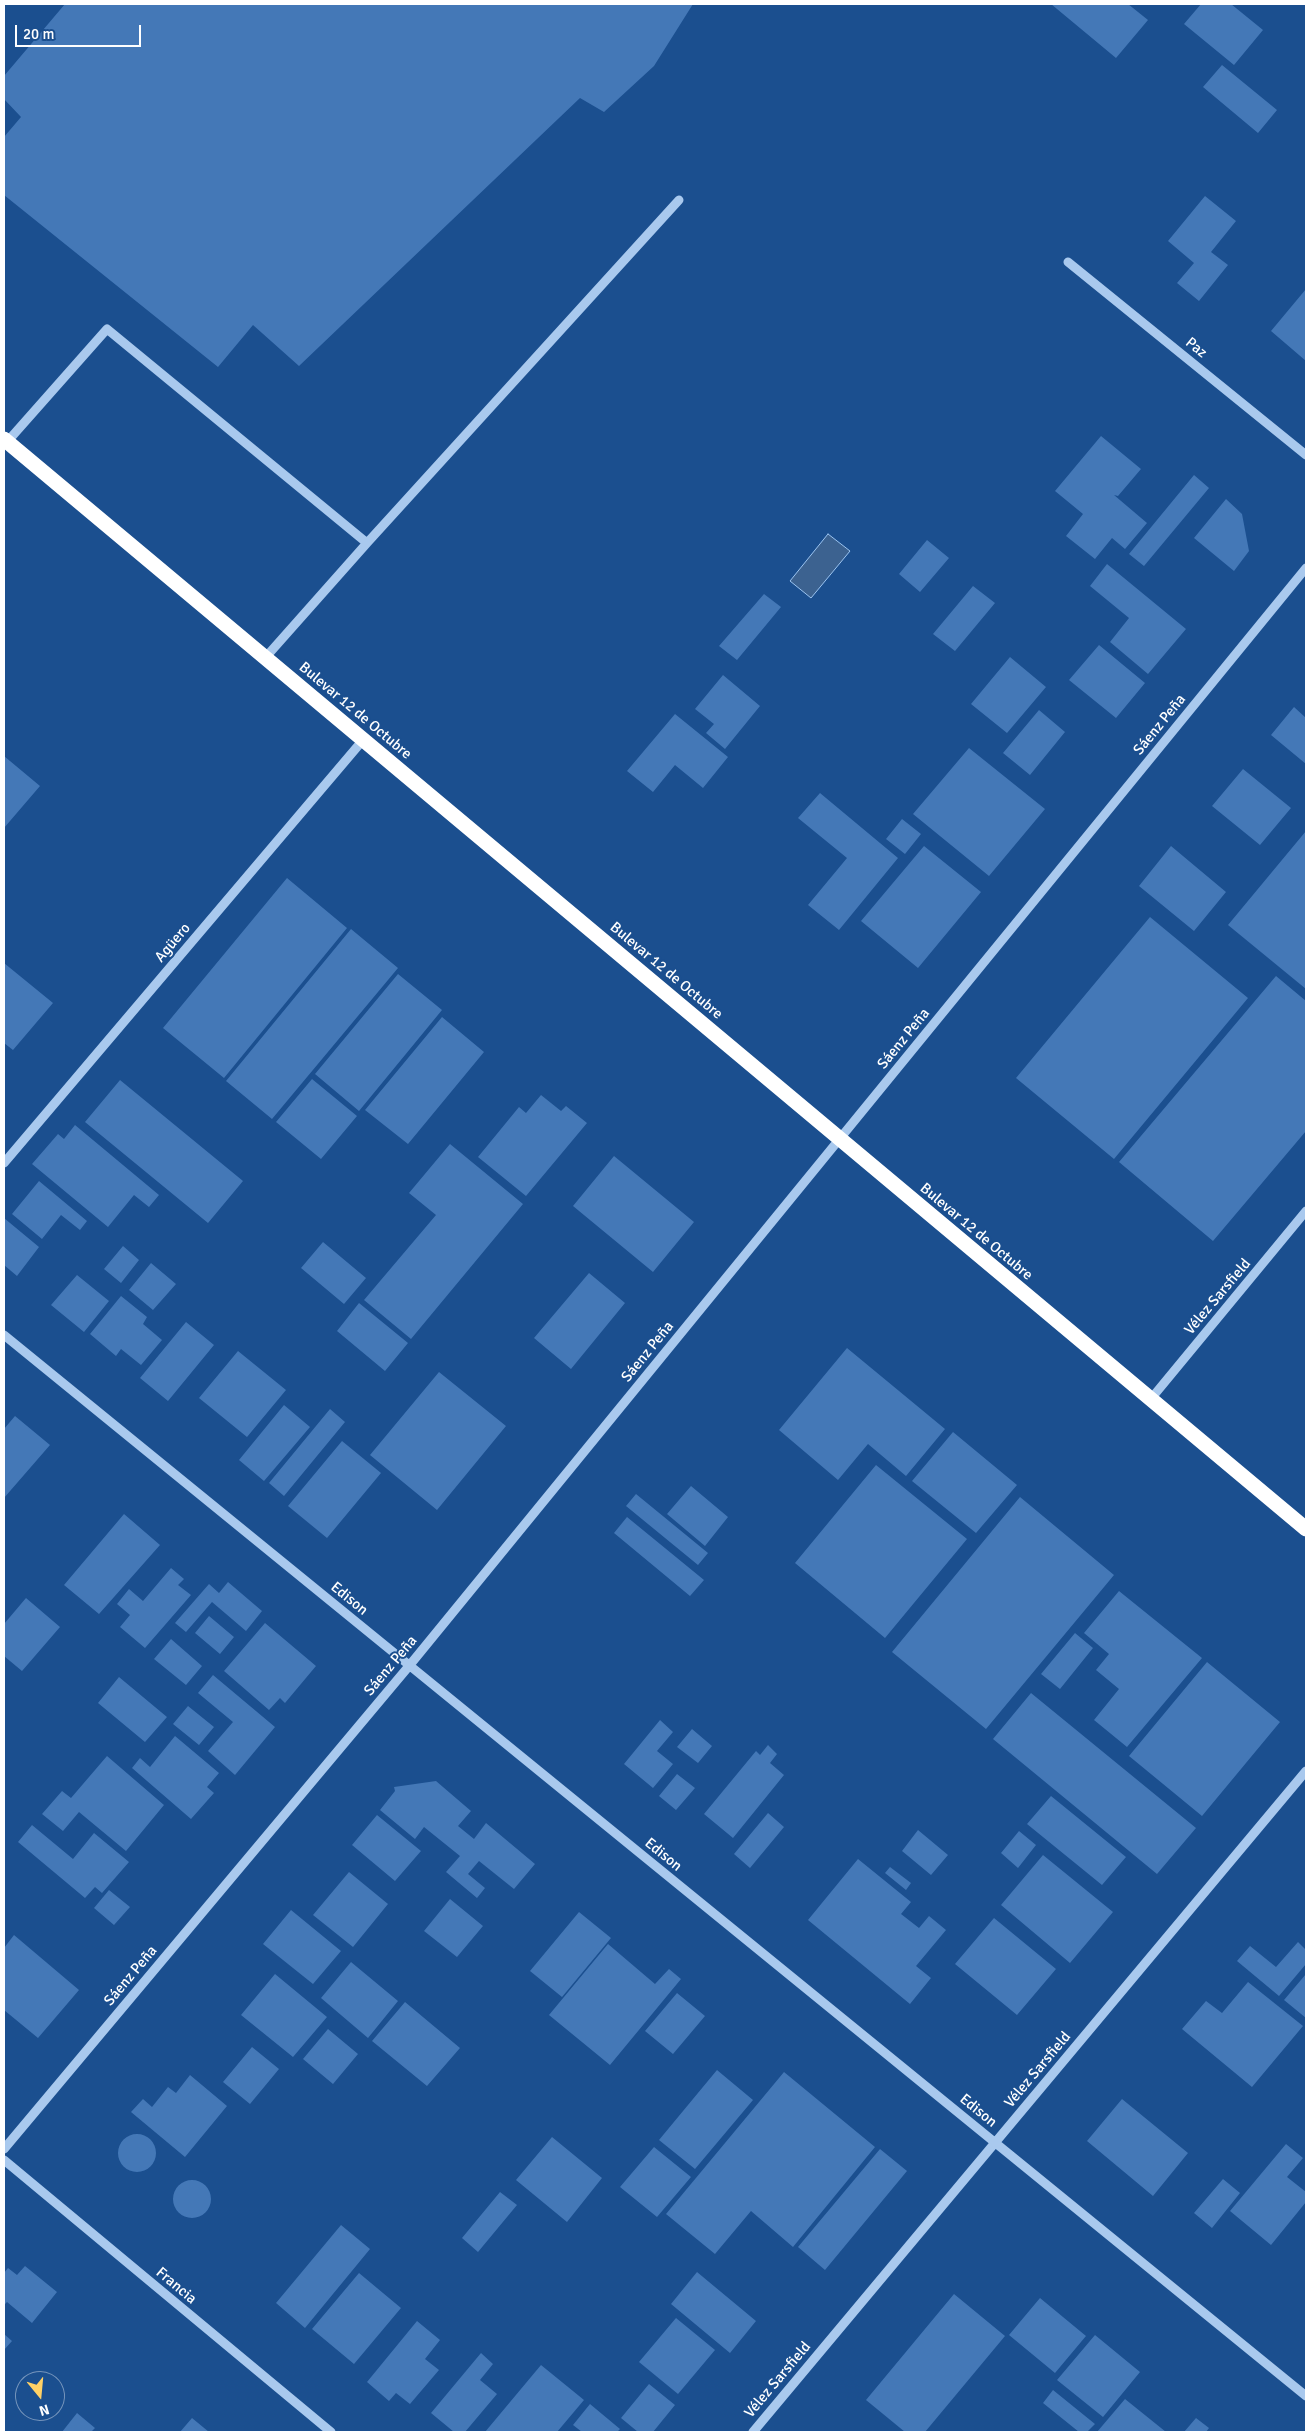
<!DOCTYPE html>
<meta charset="utf-8">
<style>
body{margin:0}
#map{position:relative;width:1310px;height:2436px;overflow:hidden;background:#1b4f8f;font-family:Signika,sans-serif}
canvas{display:block}
.frame{position:absolute;inset:0;border:5px solid #fff;pointer-events:none}
.north{position:absolute;left:15px;top:2371px;width:50px;height:50px;box-sizing:border-box;background:#1b4f8f;border:1px solid #7695bc;border-radius:50%;rotate:163deg;font-size:14px;font-weight:700;line-height:20px;text-align:center;color:#fff}
.north::after{content:'';display:block;margin:auto;width:18px;height:22px;background:#ffd166;clip-path:polygon(50% 0,100% 100%,50% 72%,0 100%)}
.scale{position:absolute;left:15px;top:25px;width:126px;height:22px;box-sizing:border-box;border:2px solid #fff;border-top:0;padding-left:6px;font-size:15px;line-height:18px;white-space:nowrap;color:#fff;-webkit-text-stroke:4px #1b4f8f;paint-order:stroke}
</style>
<div id="map">
<canvas width="1310" height="2436"></canvas>
<div class="frame"></div>
<div class="north">N</div>
<div class="scale">20 m</div>
</div>
<script>
const context = document.querySelector('canvas').getContext('2d');
context.lineJoin = 'round';
function paint(path, color) { context.fillStyle = color; context.fill(path, 'evenodd'); }
const shape = rows => new Path2D(rows.map(r => 'M' + r).join(''));
function trace(path, color, width, dash) { context.strokeStyle = color; context.lineWidth = width; context.lineCap = dash ? 'butt' : 'round'; context.setLineDash(dash || []); context.stroke(path); }
function drawText(font, color, halo, rows, align = 'center') {
  context.font = font + ' Signika,sans-serif'; context.lineWidth = 4; context.setLineDash([]); context.textBaseline = 'middle'; context.strokeStyle = halo; context.fillStyle = color; for (const [text, x, y, turn = 0] of rows) {
    context.save(); context.translate(x, y); context.rotate((+turn || 0) * Math.PI / 180); context.textAlign = isNaN(turn) ? turn : align; if (halo) context.strokeText(text, 0, 0); context.fillText(text, 0, 0); context.restore();
  }
}
const water = shape([
 [828,534,850,551,811,598,790,581,828,534]
]);
const building = shape([
 [65,4,693,4,654,66,604,112,580,98,299,366,253,325,218,367,4,195,4,137,21,117,4,99,4,76],
 [1051,4,1128,4,1148,20,1116,58],
 [1201,4,1231,4,1263,30,1234,65,1184,24],
 [1222,65,1277,110,1258,133,1203,87],
 [1205,196,1236,221,1211,252,1228,265,1199,301,1177,283,1194,263,1168,241],
 [1306,289,1306,361,1271,331],
 [1101,436,1141,469,1118,496,1114,495,1147,523,1125,549,1112,538,1095,559,1066,536,1083,514,1055,491],
 [1194,475,1209,488,1144,566,1129,554],
 [1226,499,1242,514,1249,551,1234,571,1194,538],
 [927,540,949,558,920,592,899,574],
 [1107,564,1186,629,1148,674,1110,642,1129,618,1090,586],
 [973,586,995,603,955,651,933,634],
 [764,594,781,607,737,660,719,646],
 [1099,645,1145,683,1116,718,1069,680],
 [1010,657,1046,687,1007,733,971,704],
 [723,675,760,706,725,749,706,733,714,724,695,709],
 [1294,707,1306,718,1306,764,1271,735],
 [1039,710,1065,732,1030,775,1003,753],
 [675,714,728,757,703,788,675,765,653,792,627,771],
 [969,748,1045,809,989,876,913,814],
 [4,756,40,786,4,828],
 [1243,769,1291,808,1260,845,1212,806],
 [820,793,898,858,839,930,808,905,847,858,798,818],
 [902,819,921,834,905,854,886,839],
 [1306,831,1306,989,1228,925],
 [924,846,981,892,918,968,861,921],
 [1171,846,1226,892,1194,931,1139,886],
 [287,878,347,928,224,1078,163,1028],
 [1150,917,1248,998,1114,1159,1016,1078],
 [351,929,398,968,272,1119,226,1081],
 [4,963,53,1003,13,1050,4,1043],
 [398,974,442,1010,359,1111,315,1074],
 [1276,976,1306,1001,1306,1131,1213,1241,1119,1162],
 [442,1017,484,1052,408,1144,365,1110],
 [312,1079,357,1116,321,1159,276,1122],
 [120,1080,243,1181,208,1223,85,1122],
 [541,1095,561,1111,566,1106,587,1123,526,1196,478,1157,519,1107,526,1113],
 [75,1125,159,1195,149,1207,134,1195,108,1227,32,1164,58,1134,64,1139],
 [450,1144,523,1204,411,1339,364,1300,436,1215,409,1193],
 [614,1156,694,1222,653,1272,573,1206],
 [39,1181,87,1221,80,1230,61,1215,42,1239,12,1214],
 [4,1218,39,1247,17,1276,4,1265],
 [323,1242,366,1278,344,1304,301,1268],
 [123,1246,139,1260,121,1283,104,1269],
 [151,1263,176,1284,153,1310,129,1290],
 [589,1273,625,1303,571,1369,534,1338],
 [77,1275,109,1301,84,1332,51,1305],
 [121,1296,147,1317,143,1324,162,1340,141,1365,121,1349,116,1356,90,1334],
 [359,1303,408,1343,385,1371,337,1331],
 [186,1322,214,1345,168,1401,140,1378],
 [847,1348,945,1429,906,1476,868,1444,838,1480,779,1430],
 [238,1351,286,1390,247,1437,199,1398],
 [439,1372,506,1426,437,1510,370,1455],
 [284,1405,310,1427,264,1481,239,1460],
 [330,1409,345,1422,284,1496,269,1483],
 [15,1416,50,1445,4,1498,4,1429],
 [953,1432,1017,1485,976,1533,912,1481],
 [342,1441,381,1473,327,1538,288,1506],
 [876,1465,967,1539,885,1638,795,1563],
 [691,1486,728,1517,705,1546,667,1514],
 [636,1494,708,1553,698,1565,626,1506],
 [1020,1497,1114,1575,986,1729,892,1652],
 [124,1514,160,1545,99,1614,64,1585],
 [627,1517,704,1580,690,1596,614,1533],
 [171,1568,184,1579,178,1585,191,1595,145,1648,120,1627,130,1615,117,1604,129,1589,143,1601],
 [228,1582,262,1611,246,1631,212,1602,186,1632,175,1623,209,1584,219,1593],
 [1119,1591,1202,1658,1127,1747,1094,1720,1119,1689,1096,1670,1109,1654,1084,1633],
 [26,1598,60,1627,22,1671,4,1656,4,1624],
 [209,1616,234,1637,220,1654,195,1633],
 [265,1623,316,1666,285,1703,280,1698,269,1710,224,1671],
 [1075,1633,1093,1648,1060,1689,1041,1674],
 [171,1639,202,1666,186,1685,154,1659],
 [1207,1662,1280,1722,1202,1816,1129,1756],
 [213,1675,275,1727,235,1775,208,1751,233,1722,198,1693],
 [119,1677,167,1717,145,1742,98,1703],
 [1031,1693,1196,1828,1157,1874,993,1739],
 [188,1706,214,1727,199,1745,173,1724],
 [660,1720,673,1732,657,1751,673,1764,653,1788,624,1764],
 [692,1729,712,1746,698,1763,677,1747],
 [175,1736,219,1773,207,1787,214,1793,191,1819,132,1768,140,1758,150,1767],
 [768,1745,777,1754,770,1763,784,1775,733,1838,704,1814,756,1751,760,1755],
 [107,1756,164,1805,126,1851,79,1812,63,1831,42,1814,62,1791,71,1798],
 [677,1774,695,1788,676,1810,659,1796],
 [436,1781,471,1811,458,1826,474,1839,486,1823,535,1864,514,1889,479,1861,468,1874,485,1888,477,1898,446,1872,460,1856,424,1827,415,1839,380,1810,395,1791,394,1787],
 [1051,1796,1126,1857,1102,1885,1027,1824],
 [768,1813,784,1827,750,1868,734,1854],
 [377,1815,421,1851,395,1881,352,1845],
 [32,1825,73,1859,94,1833,129,1862,102,1893,95,1887,85,1898,18,1842],
 [918,1830,948,1855,931,1875,902,1851],
 [1019,1831,1036,1845,1018,1868,1001,1853],
 [1043,1855,1113,1912,1070,1963,1001,1905],
 [858,1859,911,1902,901,1914,919,1928,929,1916,946,1930,916,1966,931,1978,910,2004,808,1920],
 [890,1867,911,1883,906,1890,885,1873],
 [349,1872,388,1904,353,1947,313,1915],
 [109,1890,130,1907,114,1925,94,1908],
 [450,1899,483,1926,457,1957,424,1931],
 [291,1910,341,1951,313,1984,263,1944],
 [579,1912,611,1938,562,1997,530,1971],
 [994,1918,1056,1969,1017,2015,955,1964],
 [14,1935,79,1990,38,2038,4,2010,4,1948],
 [1298,1942,1306,1950,1306,1964,1279,1996,1237,1961,1250,1946,1276,1967],
 [608,1944,655,1984,669,1969,681,1979,610,2065,549,2015],
 [351,1962,398,2001,368,2038,321,1998],
 [275,1974,327,2017,293,2057,241,2015],
 [1306,1974,1306,2018,1284,2000],
 [1248,1982,1303,2026,1252,2087,1182,2029,1206,2001,1222,2013],
 [677,1993,705,2016,673,2054,645,2031],
 [405,2002,460,2048,427,2086,372,2041],
 [328,2029,358,2054,333,2084,303,2059],
 [252,2047,279,2069,250,2104,223,2082],
 [717,2070,753,2100,695,2169,659,2140],
 [784,2072,875,2147,793,2247,751,2211,715,2254,666,2214],
 [190,2075,227,2106,185,2157,131,2112,143,2099,152,2107,168,2087,176,2093],
 [1122,2099,1188,2153,1153,2196,1087,2141],
 '118 2153a19 19 0 1 1 38 0a19 19 0 1 1-38 0Z',
 [552,2137,602,2178,567,2222,516,2180],
 [1286,2144,1303,2158,1287,2177,1306,2192,1306,2202,1271,2245,1230,2211],
 [654,2147,691,2177,657,2217,620,2187],
 [880,2149,907,2171,825,2270,798,2247],
 [1223,2179,1240,2193,1212,2228,1194,2213],
 '173 2199a19 19 0 1 1 38 0a19 19 0 1 1-38 0Z',
 [500,2192,517,2205,478,2252,462,2238],
 [341,2225,370,2249,305,2328,276,2303],
 [25,2266,57,2292,32,2323,7,2302,4,2305,4,2273,8,2268,17,2275],
 [697,2272,756,2321,730,2353,671,2304],
 [359,2273,401,2308,354,2364,312,2329],
 [954,2294,1005,2336,925,2432,905,2432,866,2400],
 [1040,2298,1086,2336,1055,2373,1009,2335],
 [676,2318,715,2350,678,2394,639,2362],
 [417,2321,440,2340,425,2359,439,2370,410,2404,396,2393,389,2401,367,2382],
 [4,2334,12,2341,4,2350],
 [1095,2335,1140,2372,1103,2417,1057,2380],
 [481,2353,493,2364,480,2380,497,2394,465,2432,454,2432,431,2413],
 [541,2365,584,2400,557,2432,485,2432],
 [649,2384,675,2405,653,2432,638,2432,621,2418],
 [1053,2390,1095,2424,1087,2432,1079,2432,1043,2403],
 [1125,2399,1166,2432,1097,2432],
 [590,2404,620,2429,617,2432,582,2432,573,2425],
 [77,2413,95,2428,91,2432,62,2432],
 [192,2418,209,2432,180,2432],
 [1196,2418,1209,2428,1206,2432,1184,2432]
]);
const minor = shape([
 [1068,262,1306,455],
 [7,442,107,329,367,543,265,658],
 [367,543,679,200],
 [4,1163,363,740],
 [4,1335,1306,2396],
 [1150,1400,1306,1211],
 [4,2149,409,1666,1306,568],
 [4,2160,331,2432],
 [753,2432,1306,1771]
]);
const highway = shape([
 [4,439,1306,1529]
]);
const streetNames = [
 ["Paz",1196,348,39],
 ["Bulevar 12 de Octubre",355,711,40],
 ["Sáenz Peña",1160,725,-51],
 ["Agüero",173,943,-50],
 ["Bulevar 12 de Octubre",666,971,40],
 ["Sáenz Peña",904,1039,-51],
 ["Bulevar 12 de Octubre",976,1232,40],
 ["Vélez Sarsfield",1218,1297,-50],
 ["Sáenz Peña",648,1352,-51],
 ["Edison",349,1599,39],
 ["Sáenz Peña",391,1666,-50],
 ["Edison",663,1855,39],
 ["Sáenz Peña",131,1976,-50],
 ["Vélez Sarsfield",1038,2070,-50],
 ["Edison",978,2111,39],
 ["Francia",176,2286,40],
 ["Vélez Sarsfield",778,2380,-50]
];
paint(water, '#3c6290');
trace(water, '#9cc4f0', 1);
paint(building, '#4478b7');
trace(minor, '#a9c9ee', 9);
trace(highway, '#fff', 15);
drawText('15px', '#fff', '#1b4f8f', streetNames);
</script>
